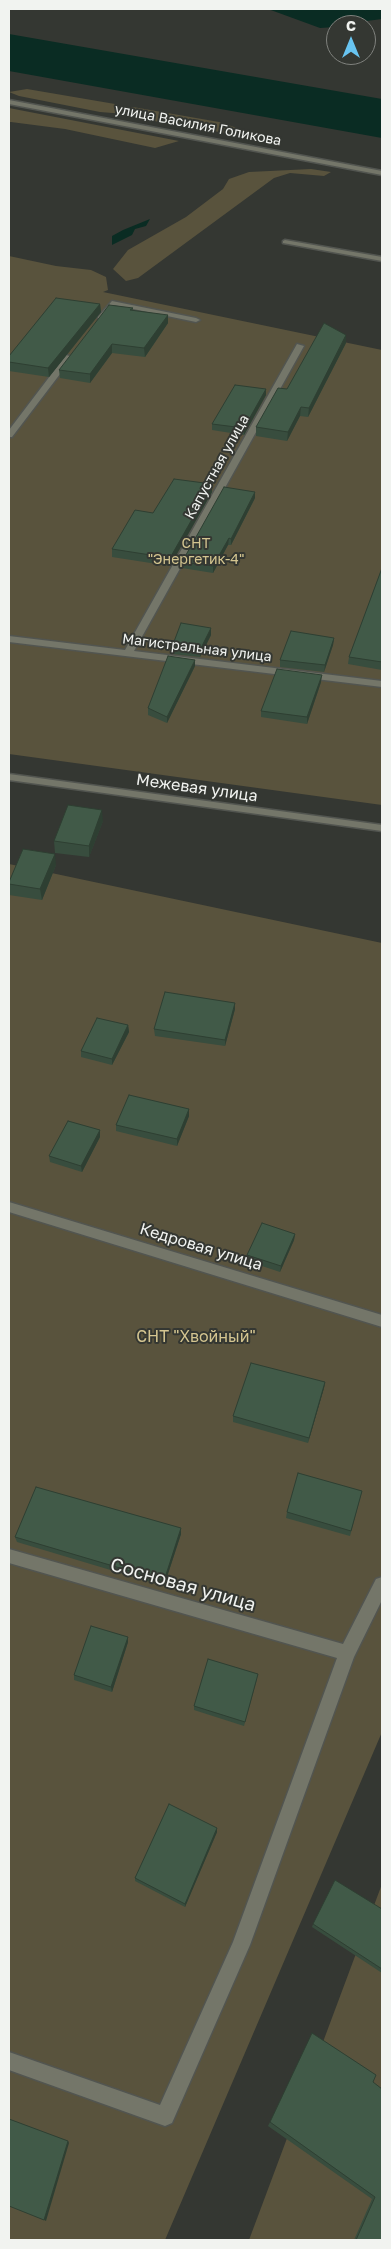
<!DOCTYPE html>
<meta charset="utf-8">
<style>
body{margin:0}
#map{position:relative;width:391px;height:2249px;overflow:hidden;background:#343732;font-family:"Golos Text",sans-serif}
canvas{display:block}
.frame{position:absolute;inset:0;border:10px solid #f1f3f0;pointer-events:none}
.north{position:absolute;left:326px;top:15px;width:50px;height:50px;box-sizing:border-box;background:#343732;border:1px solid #80827e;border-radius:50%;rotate:0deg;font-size:14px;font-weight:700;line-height:20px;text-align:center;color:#f1f3f0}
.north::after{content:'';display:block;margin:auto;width:18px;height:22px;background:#68c4f0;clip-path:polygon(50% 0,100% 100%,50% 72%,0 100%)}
</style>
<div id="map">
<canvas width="391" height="2249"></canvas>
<div class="frame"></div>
<div class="north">С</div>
</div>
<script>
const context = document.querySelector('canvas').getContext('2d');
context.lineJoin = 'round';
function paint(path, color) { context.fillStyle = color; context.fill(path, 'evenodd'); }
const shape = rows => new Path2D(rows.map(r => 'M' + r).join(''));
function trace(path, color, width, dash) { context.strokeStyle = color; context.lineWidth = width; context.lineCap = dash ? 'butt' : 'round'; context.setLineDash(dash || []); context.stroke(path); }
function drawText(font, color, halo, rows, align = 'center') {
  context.font = font + ' "Golos Text",sans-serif'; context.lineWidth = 4; context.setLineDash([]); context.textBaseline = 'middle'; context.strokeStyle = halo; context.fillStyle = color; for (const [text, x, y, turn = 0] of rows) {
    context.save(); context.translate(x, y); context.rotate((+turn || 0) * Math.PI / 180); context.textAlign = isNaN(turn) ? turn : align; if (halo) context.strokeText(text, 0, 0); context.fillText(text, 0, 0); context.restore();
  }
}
const green = shape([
 [27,89,115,104,117,109,133,107,219,122,240,129,226,133,163,123,125,114,100,112,19,96,9,92],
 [9,108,179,141,155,148,65,129,11,122,9,122],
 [311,169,331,172,324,176,290,173,274,178,138,278,126,281,113,269,128,250,186,217,223,189,229,179,249,172],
 [9,256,56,266,91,270,106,277,108,290,103,292,382,350,382,805,9,754],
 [9,864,382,943,382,1732,165,2240,9,2240],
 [382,1884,382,2240,249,2240]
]);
const water = shape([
 [268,9,382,9,382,19,336,25,336,27,320,28],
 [9,34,382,99,382,138,9,71],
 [150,219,146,226,135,229,132,235,112,245,112,236,123,230]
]);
const street = shape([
 [9,100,382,171,382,175,9,104,9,100],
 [285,240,382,257,382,261,283,243,283,241,285,240],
 [112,301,196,318,200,320,196,322,114,305,102,319,98,319,98,317,112,301],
 [297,344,304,346,134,651,382,681,382,687,9,642,9,636,125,650,297,344],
 [66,355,73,357,12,437,9,437,9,430,66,355],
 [9,774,382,825,382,831,9,780,9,774],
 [9,1202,382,1315,382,1327,9,1212,9,1202],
 [9,1549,343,1644,376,1579,382,1577,382,1600,354,1657,250,1945,172,2123,165,2126,9,2070,9,2052,160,2105,233,1942,337,1658,9,1563,9,1549]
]);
const wall = shape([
 [100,304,101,312,49,377,9,371,9,356],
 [133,308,133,311,168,323,145,357,112,353,90,383,60,378,59,370],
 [346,343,308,417,300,416,287,441,256,436,256,427,287,389],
 [266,389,266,395,244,435,212,430,212,424],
 [212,484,212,492,170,566,112,557,112,549,153,513],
 [255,498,231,545,228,545,213,573,182,568,182,562],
 [382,568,382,670,348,664,349,657],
 [211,635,200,657,172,654,172,647],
 [334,638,333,645,324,672,280,667,280,660],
 [195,666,167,723,148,715,148,708],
 [321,682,307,724,261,717,261,711],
 [103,821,89,857,55,853,54,841],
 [56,865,42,900,9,895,9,882],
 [235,1009,225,1046,155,1036,154,1029],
 [128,1025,129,1032,112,1065,81,1057,81,1051],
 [189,1109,189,1116,177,1146,116,1131,116,1125],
 [100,1137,82,1172,50,1162,49,1156],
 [295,1234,294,1240,280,1272,247,1261,247,1255],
 [325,1382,324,1388,308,1443,233,1422,233,1416],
 [362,1491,350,1536,286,1518,287,1512],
 [181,1534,164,1586,17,1542,15,1537],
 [128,1637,128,1642,112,1692,74,1680,74,1675],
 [257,1679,244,1726,194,1710,194,1706],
 [217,1828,217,1832,185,1907,135,1881,135,1878],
 [382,1909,382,1973,312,1927,313,1924],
 [373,2082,382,2240,354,2240,372,2199,268,2126,270,2122]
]);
const shadedWall = shape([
 [100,304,101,312,49,377,48,368],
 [168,315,168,323,145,357,144,348],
 [346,335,346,343,308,417,309,408],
 [112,344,112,353,90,383,90,374],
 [266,389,266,395,244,435,244,428],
 [301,407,300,416,287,441,288,432],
 [212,484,212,492,170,566,170,558],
 [255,492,255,498,231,545,231,539],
 [229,538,228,545,213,573,213,566],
 [211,628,211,635,200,657,200,650],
 [334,638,333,645,324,672,325,665],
 [195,660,195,666,167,723,167,717],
 [322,675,321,682,307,724,307,717],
 [102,810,103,821,89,857,89,846],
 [55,854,56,865,42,900,40,889],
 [235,1003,235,1009,225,1046,225,1040],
 [128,1025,129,1032,112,1065,112,1059],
 [189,1109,189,1116,177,1146,177,1139],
 [100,1130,100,1137,82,1172,81,1166],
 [295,1234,294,1240,280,1272,281,1266],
 [325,1382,324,1388,308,1443,309,1438],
 [181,1528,181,1534,164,1586,164,1581],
 [128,1637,128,1642,112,1692,111,1687],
 [217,1828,217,1832,185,1907,185,1904],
 [68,2141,69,2143,46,2221,44,2220]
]);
const building = shape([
 [56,298,100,304,48,368,9,362,9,356,56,298],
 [109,305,133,308,130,310,168,315,144,348,112,344,90,374,59,370,109,305],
 [324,323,346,335,309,408,301,407,288,432,256,427,278,388,287,389,324,323],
 [235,385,266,389,244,428,212,424,235,385],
 [174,479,212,484,170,558,112,549,135,510,153,513,174,479],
 [224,487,255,492,231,539,229,538,213,566,182,562,224,487],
 [382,568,382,662,349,657,382,568],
 [181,623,211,628,200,650,172,647,181,623],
 [291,631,334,638,325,665,280,660,291,631],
 [168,656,195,660,167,717,148,708,168,656],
 [277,669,322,675,307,717,261,711,277,669],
 [68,805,102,810,89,846,54,841,68,805],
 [23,849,55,854,40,889,9,884,9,882,23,849],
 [165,992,235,1003,225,1040,154,1029,165,992],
 [97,1018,128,1025,112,1059,81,1051,97,1018],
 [129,1095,189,1109,177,1139,116,1125,129,1095],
 [68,1121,100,1130,81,1166,49,1156,68,1121],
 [262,1223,295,1234,281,1266,247,1255,262,1223],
 [251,1363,325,1382,309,1438,233,1416,251,1363],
 [298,1473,362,1491,351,1531,287,1512,298,1473],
 [36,1487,181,1528,164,1581,15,1537,36,1487],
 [91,1626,128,1637,111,1687,74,1675,91,1626],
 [208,1659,258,1674,245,1722,194,1706,208,1659],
 [169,1804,217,1828,185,1904,135,1878,169,1804],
 [335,1880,382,1909,382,1969,313,1924,335,1880],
 [312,2033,376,2075,373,2082,382,2089,382,2240,356,2240,375,2197,270,2122,312,2033],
 [9,2119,68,2141,44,2220,9,2206,9,2119]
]);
const farStreetnames = [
 ["улица Василия Голикова",198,125,11],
 ["Капустная улица",217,467,-61],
 ["Магистральная улица",197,648,7]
];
const farParknames = [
 ["СНТ",196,544],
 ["\"Энергетик-4\"",196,560]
];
const streetNames = [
 ["Межевая улица",197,788,8],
 ["Кедровая улица",201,1247,17]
];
const parkNames = [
 ["СНТ \"Хвойный\"",196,1337]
];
const nearStreetnames = [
 ["Сосновая улица",183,1585,16]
];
paint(green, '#59533d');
paint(water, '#0a2c23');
trace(street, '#525550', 3);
paint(street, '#747669');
paint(wall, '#384d3e');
paint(shadedWall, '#2e3f32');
paint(building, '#415a48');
trace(building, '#2e3f32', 1);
drawText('14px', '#f1f3f0', '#343732', farStreetnames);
drawText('14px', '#d4c590', '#343732', farParknames);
drawText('16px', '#f1f3f0', '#343732', streetNames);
drawText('16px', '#d4c590', '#343732', parkNames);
drawText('19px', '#f1f3f0', '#343732', nearStreetnames);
</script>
